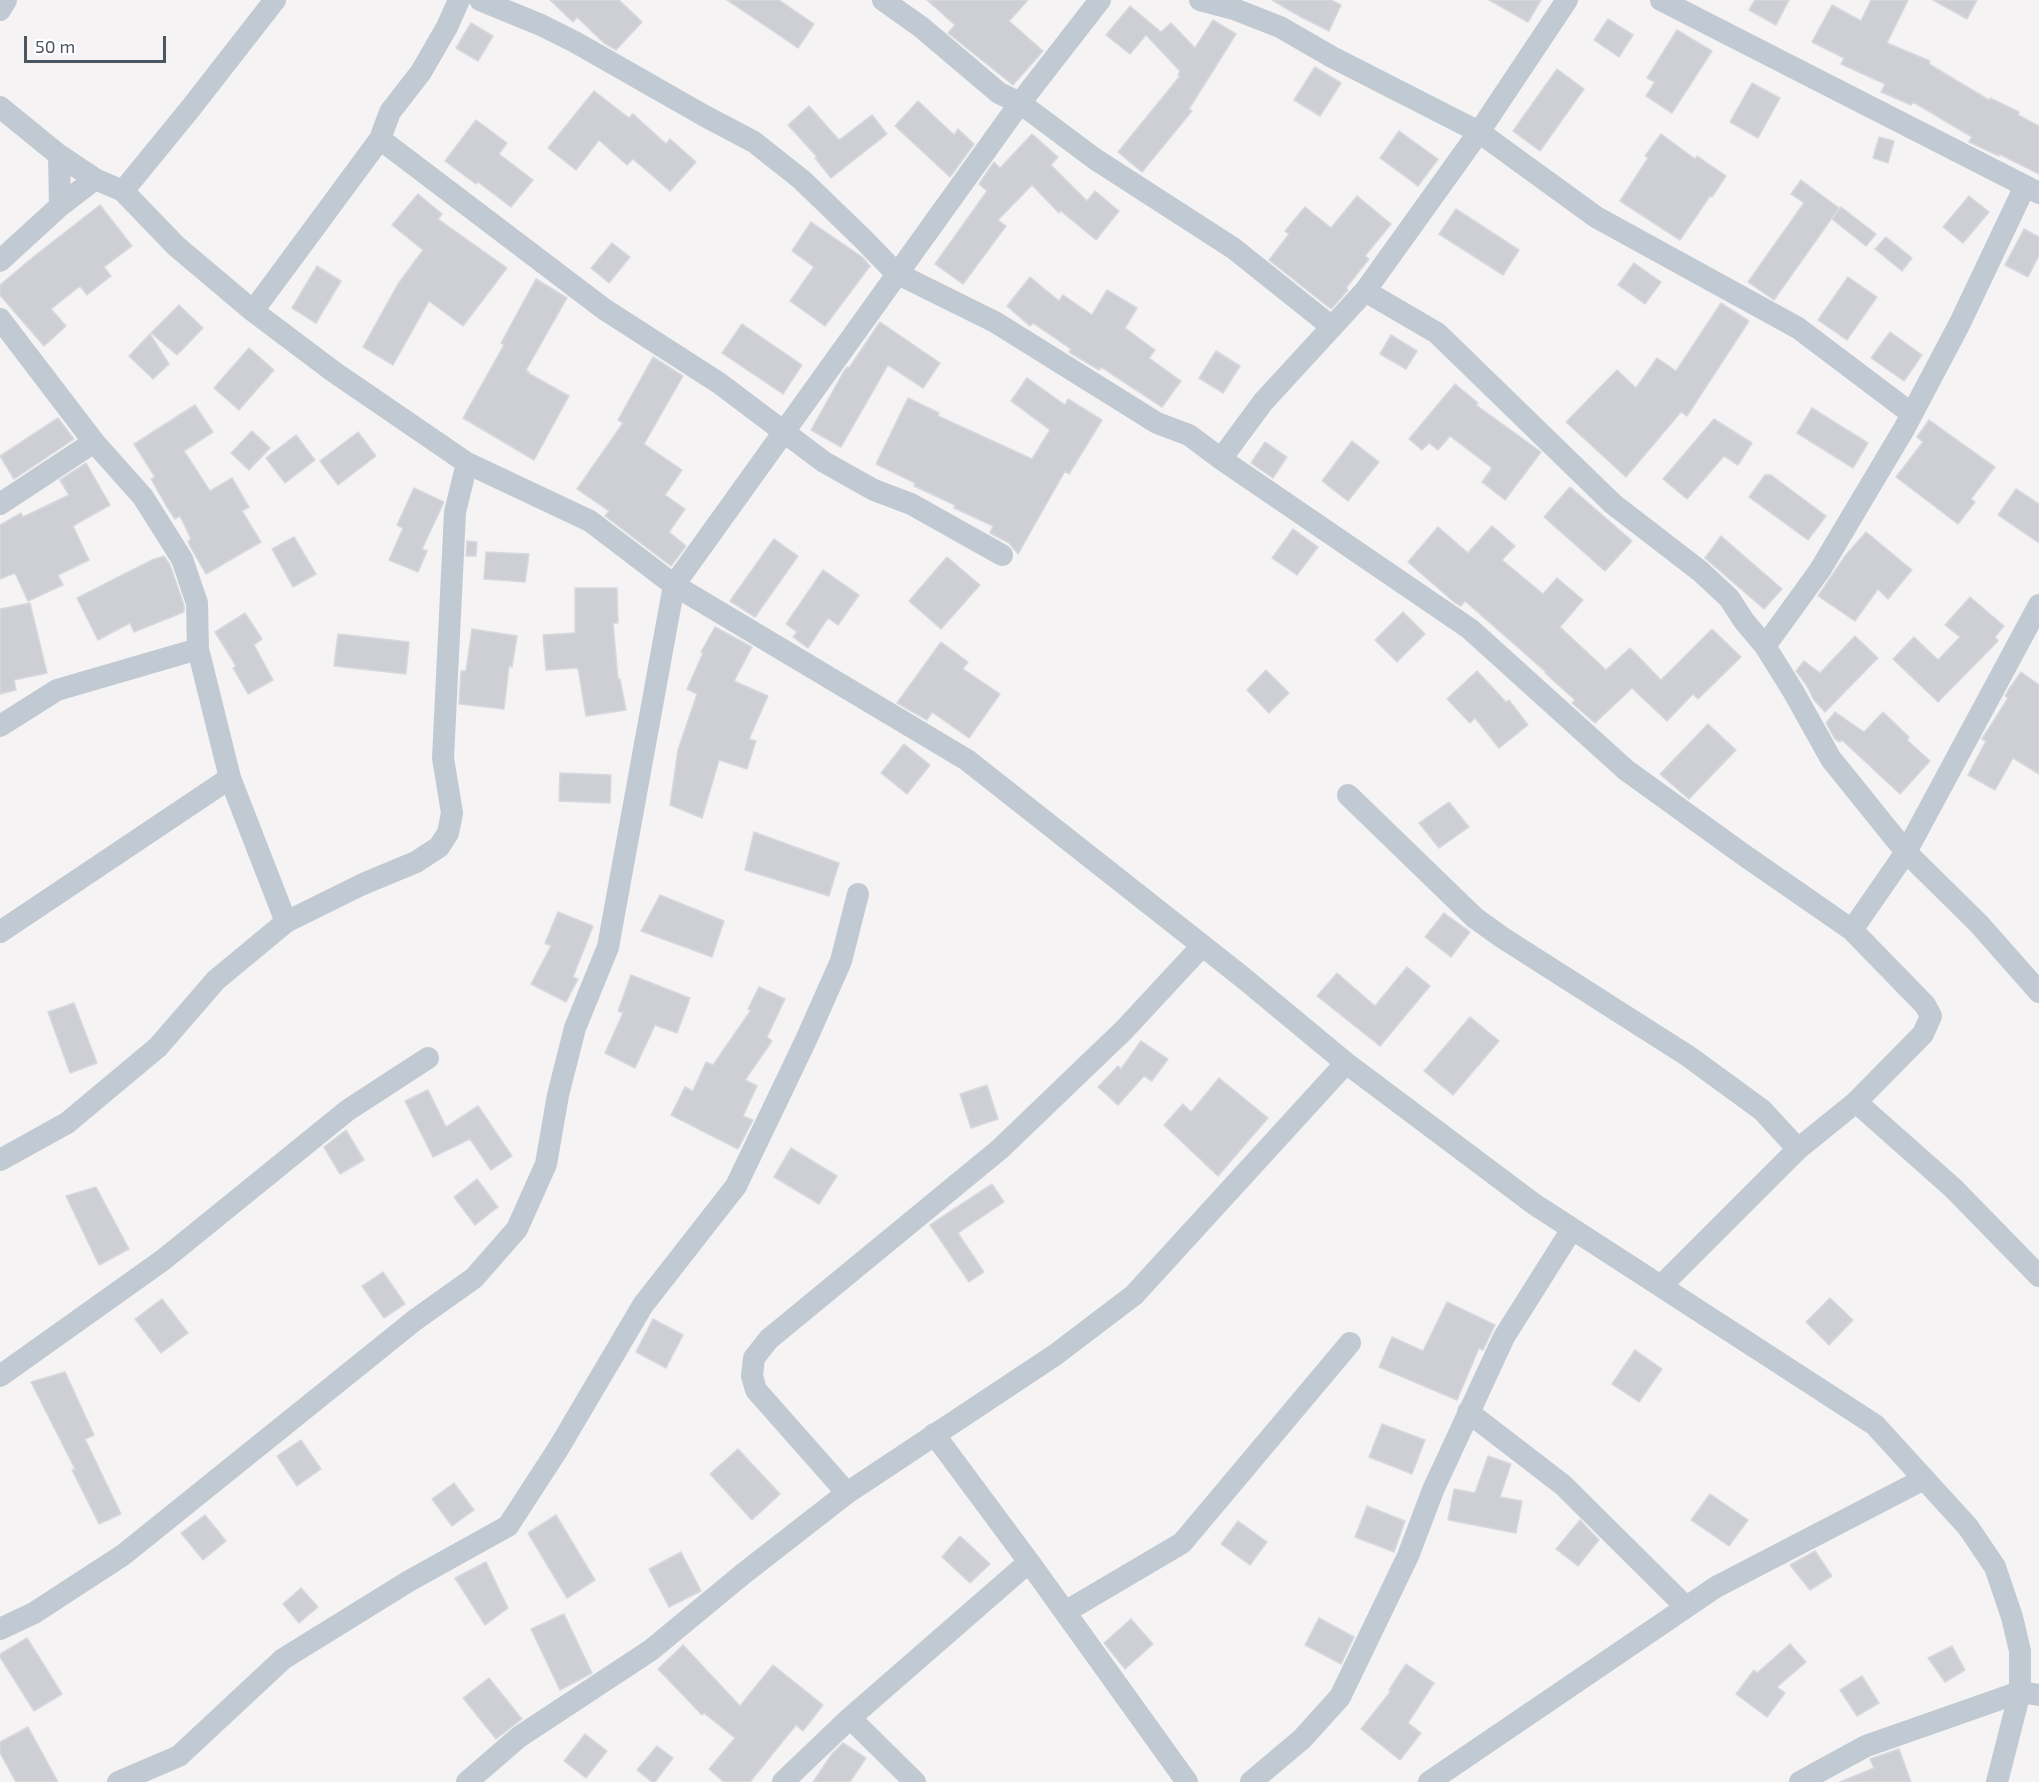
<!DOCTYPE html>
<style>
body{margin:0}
#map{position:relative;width:2039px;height:1782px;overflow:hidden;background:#f5f3f3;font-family:"Exo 2",sans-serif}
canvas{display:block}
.scale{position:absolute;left:24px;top:36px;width:142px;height:27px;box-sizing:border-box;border:3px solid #4a5661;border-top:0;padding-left:8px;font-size:18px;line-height:21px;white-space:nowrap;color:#4a5661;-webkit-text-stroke:4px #fff;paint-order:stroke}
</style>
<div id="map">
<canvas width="2039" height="1782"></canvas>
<div class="scale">50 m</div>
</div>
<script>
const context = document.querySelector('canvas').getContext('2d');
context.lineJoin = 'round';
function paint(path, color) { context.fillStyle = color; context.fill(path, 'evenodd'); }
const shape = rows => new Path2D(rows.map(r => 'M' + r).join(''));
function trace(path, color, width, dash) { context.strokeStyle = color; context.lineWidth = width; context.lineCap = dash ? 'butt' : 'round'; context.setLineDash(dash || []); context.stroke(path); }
const building = shape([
 [550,0,619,0,642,22,616,50,604,43,577,17,573,22,550,0],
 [727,0,779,0,814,24,798,48,727,0],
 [927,0,1028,0,1009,21,1043,51,1013,85,948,33,955,25,927,0],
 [1272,0,1331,0,1341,5,1329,31,1301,17,1272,0],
 [1489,0,1541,0,1528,22,1489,0],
 [1755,0,1789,0,1776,25,1749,10,1755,0],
 [1871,0,1908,0,1887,43,1930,61,1929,64,1989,100,1990,98,2019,112,2018,115,2039,126,2039,174,1999,154,1999,156,1969,142,1972,137,1913,102,1911,105,1881,92,1885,84,1841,64,1844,58,1812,42,1832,5,1861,21,1871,0],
 [1933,0,1977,0,1967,19,1933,0],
 [1130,6,1161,32,1171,23,1195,48,1213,20,1236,34,1189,109,1192,111,1142,172,1118,152,1180,76,1178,75,1180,71,1146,35,1130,54,1106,35,1130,6],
 [1608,19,1633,35,1619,57,1594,40,1608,19],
 [471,23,493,36,478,61,456,48,471,23],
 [1677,30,1712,51,1672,113,1646,96,1655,82,1647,78,1677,30],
 [1315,67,1341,83,1320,116,1294,100,1315,67],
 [1557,69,1584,89,1540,151,1513,131,1557,69],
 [1752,83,1780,98,1758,138,1730,122,1752,83],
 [594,91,629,118,633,114,666,144,670,139,696,162,670,191,633,159,627,165,599,140,576,170,548,148,594,91],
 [918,101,954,135,958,129,974,144,950,177,895,126,918,101],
 [809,106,839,140,872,115,887,134,831,178,815,158,817,157,788,125,809,106],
 [476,120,507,143,499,154,533,180,511,207,478,182,476,184,445,161,476,120],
 [1399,131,1438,159,1418,186,1380,158,1399,131],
 [1032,134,1058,157,1051,165,1087,201,1095,191,1119,211,1096,240,1061,211,1059,213,1032,185,998,220,1006,226,963,284,935,264,987,191,979,184,994,162,1000,168,1032,134],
 [1661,134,1695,159,1697,156,1726,176,1712,197,1710,196,1680,240,1620,201,1648,158,1645,156,1661,134],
 [1879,137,1894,141,1888,163,1873,158,1879,137],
 [1801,180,1839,208,1774,300,1748,282,1804,203,1791,194,1801,180],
 [418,194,442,214,438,219,507,268,463,326,429,301,393,365,363,347,398,284,423,250,392,225,418,194],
 [1357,196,1391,224,1365,256,1369,259,1346,288,1348,290,1331,309,1269,260,1289,234,1285,231,1305,207,1331,228,1357,196],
 [1969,196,1989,212,1963,243,1943,227,1969,196],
 [100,205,132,246,104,267,111,276,87,295,80,286,51,309,66,326,44,346,0,295,0,285,32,258,100,205],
 [1841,207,1876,234,1866,246,1832,219,1841,207],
 [1456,209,1519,250,1503,275,1439,234,1456,209],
 [811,222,862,257,870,266,825,326,790,301,814,267,792,251,811,222],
 [2024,229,2039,237,2039,255,2028,277,2005,265,2024,229],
 [1886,237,1912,258,1902,271,1875,249,1886,237],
 [612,243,630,257,609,283,591,268,612,243],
 [1634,263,1661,282,1645,304,1618,285,1634,263],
 [317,266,341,281,316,323,292,308,317,266],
 [1030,277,1059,301,1063,295,1092,315,1107,290,1137,308,1125,328,1155,350,1149,358,1181,381,1162,407,1101,367,1099,370,1069,352,1071,349,1033,323,1030,326,1007,306,1030,277],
 [1848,277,1877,297,1847,340,1818,320,1848,277],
 [536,279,567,298,526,370,529,372,528,373,569,396,534,460,463,418,504,345,501,343,536,279],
 [1721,303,1749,321,1687,416,1681,412,1626,477,1566,422,1617,370,1636,388,1657,358,1676,371,1721,303],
 [179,305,203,328,177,355,151,333,179,305],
 [880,322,940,363,923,388,888,365,841,447,811,430,843,373,847,367,849,368,880,322],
 [742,324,802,365,783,394,722,353,742,324],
 [1890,332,1922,355,1904,381,1871,358,1890,332],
 [150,334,169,364,153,379,129,356,150,334],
 [1391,335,1417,351,1406,369,1380,354,1391,335],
 [249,348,274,370,239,410,214,388,249,348],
 [1216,351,1240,366,1223,393,1199,378,1216,351],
 [653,357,683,376,644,444,682,470,665,495,685,509,669,532,686,546,671,566,605,516,609,511,577,489,623,423,618,420,653,357],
 [1027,378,1065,405,1068,399,1102,420,1069,474,1065,471,1018,554,1009,543,990,533,993,526,954,508,955,505,914,486,915,483,876,464,908,398,939,413,938,416,1032,459,1050,430,1011,401,1027,378],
 [1455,384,1478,403,1476,405,1541,452,1505,500,1482,482,1492,468,1450,436,1438,450,1429,443,1422,450,1409,439,1455,384],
 [195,405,213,432,184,451,210,491,232,478,249,507,242,511,261,542,206,574,190,546,188,541,191,539,180,516,175,519,167,507,151,479,155,477,134,444,195,405],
 [1812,408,1868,443,1853,468,1797,433,1812,408],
 [58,418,74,439,14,479,0,456,58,418],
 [1714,419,1752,443,1738,465,1724,456,1687,499,1663,479,1714,419],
 [1929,420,1995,467,1971,499,1975,502,1958,524,1896,477,1923,442,1917,437,1929,420],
 [252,431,270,448,249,470,231,453,252,431],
 [358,432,376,456,338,485,320,461,358,432],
 [296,435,315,460,285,483,266,458,296,435],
 [1352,441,1379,462,1348,501,1322,481,1352,441],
 [1265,442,1287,457,1273,478,1251,463,1265,442],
 [86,463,110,505,73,526,89,560,58,575,63,585,28,601,15,573,0,579,0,525,21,513,23,517,69,495,60,480,86,463],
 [1765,475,1771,475,1826,516,1808,540,1749,497,1765,475],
 [1570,487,1632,541,1605,571,1544,517,1570,487],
 [414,488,444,502,422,549,427,551,418,572,389,560,403,528,397,525,414,488],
 [2016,489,2039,504,2039,543,1998,515,2016,489],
 [1492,526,1515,546,1502,560,1543,594,1557,578,1583,600,1560,627,1606,670,1630,648,1661,680,1712,629,1741,657,1698,699,1693,694,1667,721,1632,688,1595,723,1572,703,1575,700,1545,673,1546,672,1465,601,1461,606,1454,602,1408,562,1438,527,1468,553,1492,526],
 [1293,529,1318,547,1297,575,1272,558,1293,529],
 [1866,532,1912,570,1888,599,1878,589,1855,621,1818,596,1845,556,1866,532],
 [1721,536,1782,589,1764,609,1705,558,1721,536],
 [294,537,316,574,293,587,272,549,294,537],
 [774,539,798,556,755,617,730,601,774,539],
 [467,541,477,542,476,556,466,556,467,541],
 [486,552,529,554,525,582,484,579,486,552],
 [164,556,170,565,184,605,184,612,134,632,130,623,98,640,77,598,152,560,164,556],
 [947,557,980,585,941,629,909,601,947,557],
 [823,570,859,595,838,625,828,618,808,648,793,637,797,632,786,624,823,570],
 [575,588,617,588,618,623,613,623,618,679,620,679,626,710,586,716,578,668,546,670,543,635,575,633,575,588],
 [1970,597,2004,626,1995,637,1998,641,1938,702,1893,659,1914,637,1938,660,1960,637,1945,625,1970,597],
 [30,603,47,673,14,680,16,690,0,694,0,609,30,603],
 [1403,612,1425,634,1397,662,1375,640,1403,612],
 [245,613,262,639,254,645,273,680,248,694,233,668,236,666,215,632,245,613],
 [715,627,752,647,734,681,768,696,749,739,756,741,747,769,719,760,702,818,670,805,678,750,697,694,687,689,703,653,701,652,715,627],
 [472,629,517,636,512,667,509,666,504,709,459,704,461,671,466,671,472,629],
 [338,634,409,642,406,674,334,666,338,634],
 [1855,636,1878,658,1825,712,1814,700,1807,686,1796,671,1804,661,1820,673,1855,636],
 [941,642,968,662,963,669,1000,694,969,738,932,712,927,720,897,703,941,642],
 [1266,670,1289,693,1269,713,1247,690,1266,670],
 [1477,671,1506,702,1509,700,1528,725,1499,748,1475,718,1470,723,1447,699,1477,671],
 [2021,672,2039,685,2039,774,2013,758,1995,790,1968,775,1986,741,1982,739,2008,698,2005,696,2009,689,2021,672],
 [1835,712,1864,732,1883,712,1909,737,1907,740,1930,761,1900,794,1842,740,1840,742,1835,739,1826,723,1835,712],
 [1708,724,1736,750,1689,799,1660,774,1708,724],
 [904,744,930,765,907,794,881,773,904,744],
 [560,773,611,775,610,803,559,801,560,773],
 [1449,802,1469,827,1439,848,1419,823,1449,802],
 [754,832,839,863,829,896,745,870,754,832],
 [660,895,724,921,712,957,641,931,660,895],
 [558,912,593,926,573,977,578,979,566,1002,531,984,551,946,545,943,558,912],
 [1444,913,1470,932,1451,957,1425,937,1444,913],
 [1407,967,1430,986,1380,1046,1317,996,1337,973,1375,1006,1407,967],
 [631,975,690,998,677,1033,655,1025,635,1068,605,1053,623,1013,618,1011,631,975],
 [759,987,785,999,767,1037,772,1041,745,1080,757,1086,743,1116,753,1120,738,1149,671,1115,685,1087,693,1091,706,1062,713,1065,751,1010,748,1009,759,987],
 [74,1003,97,1063,70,1073,48,1012,74,1003],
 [1470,1017,1499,1041,1453,1095,1424,1071,1470,1017],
 [1141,1041,1168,1059,1152,1081,1144,1076,1118,1105,1098,1087,1118,1066,1121,1069,1141,1041],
 [1219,1078,1268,1118,1218,1176,1164,1125,1183,1104,1191,1112,1219,1078],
 [987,1085,998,1119,971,1128,960,1094,987,1085],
 [428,1090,446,1127,478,1106,512,1156,491,1170,470,1139,433,1157,405,1101,428,1090],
 [346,1130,364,1160,340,1174,324,1147,346,1130],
 [791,1148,837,1176,819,1204,774,1177,791,1148],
 [477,1179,498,1207,475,1225,454,1197,477,1179],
 [992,1184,1004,1202,958,1233,984,1272,969,1282,930,1225,992,1184],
 [96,1187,129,1249,99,1265,66,1196,96,1187],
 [383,1272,405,1304,384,1318,362,1286,383,1272],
 [1830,1298,1853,1320,1829,1345,1806,1322,1830,1298],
 [162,1299,188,1333,161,1353,135,1319,162,1299],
 [1447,1302,1495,1325,1483,1350,1479,1348,1457,1400,1379,1367,1392,1337,1423,1351,1447,1302],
 [653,1319,683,1335,666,1368,636,1352,653,1319],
 [1635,1350,1662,1369,1639,1402,1612,1384,1635,1350],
 [65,1372,94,1435,85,1439,121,1514,99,1524,72,1470,75,1469,31,1382,65,1372],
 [1382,1424,1425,1440,1412,1474,1369,1457,1382,1424],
 [301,1440,321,1469,297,1486,277,1456,301,1440],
 [738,1449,780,1494,752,1520,710,1474,738,1449],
 [1488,1456,1511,1464,1500,1497,1522,1501,1516,1533,1448,1520,1454,1489,1475,1493,1488,1456],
 [454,1483,474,1510,452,1526,432,1499,454,1483],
 [1710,1494,1748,1520,1729,1546,1691,1520,1710,1494],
 [1367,1506,1405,1521,1394,1552,1355,1537,1367,1506],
 [205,1515,226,1541,203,1560,181,1533,205,1515],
 [556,1515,595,1580,567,1598,528,1533,556,1515],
 [1580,1520,1599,1540,1578,1566,1556,1549,1580,1520],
 [1238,1521,1267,1542,1250,1565,1221,1544,1238,1521],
 [960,1536,990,1564,970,1583,942,1557,960,1536],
 [1815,1551,1832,1576,1810,1590,1790,1565,1815,1551],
 [681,1552,701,1591,669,1607,649,1569,681,1552],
 [486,1562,508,1608,485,1625,455,1578,486,1562],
 [301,1588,318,1607,299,1623,283,1604,301,1588],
 [564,1614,592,1673,560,1690,531,1629,564,1614],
 [1319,1618,1354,1637,1341,1664,1305,1645,1319,1618],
 [1131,1619,1153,1644,1125,1669,1104,1643,1131,1619],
 [27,1638,62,1694,34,1711,0,1657,0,1654,27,1638],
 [1790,1644,1806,1662,1777,1687,1785,1693,1767,1717,1736,1694,1754,1670,1757,1673,1790,1644],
 [683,1645,740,1706,773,1665,823,1705,803,1731,796,1725,750,1782,724,1782,709,1769,735,1738,704,1713,702,1715,658,1669,683,1645],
 [1952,1646,1965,1670,1945,1682,1928,1658,1952,1646],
 [1406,1664,1434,1683,1408,1723,1421,1733,1400,1760,1361,1729,1391,1691,1389,1690,1406,1664],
 [1862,1676,1879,1703,1857,1716,1840,1690,1862,1676],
 [489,1678,522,1719,496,1739,463,1698,489,1678],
 [28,1727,58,1782,16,1782,0,1753,0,1742,28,1727],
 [585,1734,607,1751,586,1778,564,1761,585,1734],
 [843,1743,866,1758,850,1782,813,1782,832,1754,843,1743],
 [657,1746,673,1758,655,1782,652,1782,637,1770,657,1746],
 [1899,1749,1911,1782,1840,1782,1874,1768,1870,1759,1899,1749]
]);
const minor = shape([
 [480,0,541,25,575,42,703,115,754,142,802,180,863,239,896,273,995,322,1157,423,1189,435,1221,459,1263,402,1365,291,1479,132,1567,0],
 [883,0,921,27,999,93,1020,103,1095,159,1233,248,1332,327],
 [1200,0,1234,9,1280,27,1332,57,1479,132,1596,217,1798,328,1912,414],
 [1661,0,2039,193],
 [0,10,6,0],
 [0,107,59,155,95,179,123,191,176,246,253,311,334,372,467,463,590,521,674,585,967,760,1241,976,1346,1063,1534,1204,1875,1425,1968,1527,1995,1567,2012,1617,2020,1651,2020,1692,1997,1782],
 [380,139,604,309,719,383,824,462,874,490,911,504,1002,555],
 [59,155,60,206],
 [123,191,190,109,275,0],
 [0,261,60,206,95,179],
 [1365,291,1437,333,1613,504,1700,571,1729,598,1744,621,1765,646,1793,691,1831,759,1906,852,1979,924,2039,992],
 [253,311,380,139,390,112,421,72,447,27,459,0],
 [0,319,94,442,143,497,182,559,197,603,198,649,230,778,286,922,363,884,416,862,439,847,448,833,452,813,443,758,455,512,467,463],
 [1221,459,1470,629,1626,770,1741,853,1852,930,1925,1005,1931,1016,1923,1034,1856,1102,1798,1149,1661,1286],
 [0,504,94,442],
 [1765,646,1820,570,1904,429,1960,323,2025,186],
 [0,726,57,690,198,649],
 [1348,795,1475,918,1503,938,1688,1056,1762,1110,1798,1149],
 [1852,930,1906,852,2039,605],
 [0,932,230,778],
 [1856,1102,1953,1188,2039,1276],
 [0,1160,67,1123,158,1047,216,980,286,922],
 [0,1376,163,1260,348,1110,428,1058],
 [1468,1412,1563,1485,1686,1607],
 [934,1434,1029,1562],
 [847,1493,756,1390,752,1376,754,1358,769,1339,1000,1149,1124,1030,1202,946],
 [1065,1612,1182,1543,1350,1343],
 [0,1629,34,1613,123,1555,415,1320,474,1278,517,1229,546,1164,558,1095,575,1028,608,947,674,585,1020,103,1100,0],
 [850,1718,915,1782],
 [118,1782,179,1756,283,1659,409,1581,508,1526,558,1449,643,1305,736,1186,806,1040,841,961,858,894],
 [467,1782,519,1737,651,1650,743,1574,847,1493,1055,1355,1134,1295,1346,1063],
 [783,1782,850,1718,1029,1562,1187,1782],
 [1251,1782,1302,1739,1340,1697,1408,1556,1433,1490,1504,1337,1572,1229],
 [1429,1782,1716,1587,1924,1479],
 [1800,1782,1866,1746,2020,1692,2039,1695]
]);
paint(building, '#cdcfd5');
trace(building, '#d7d9de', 1.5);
trace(minor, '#c1cad2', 22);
</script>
